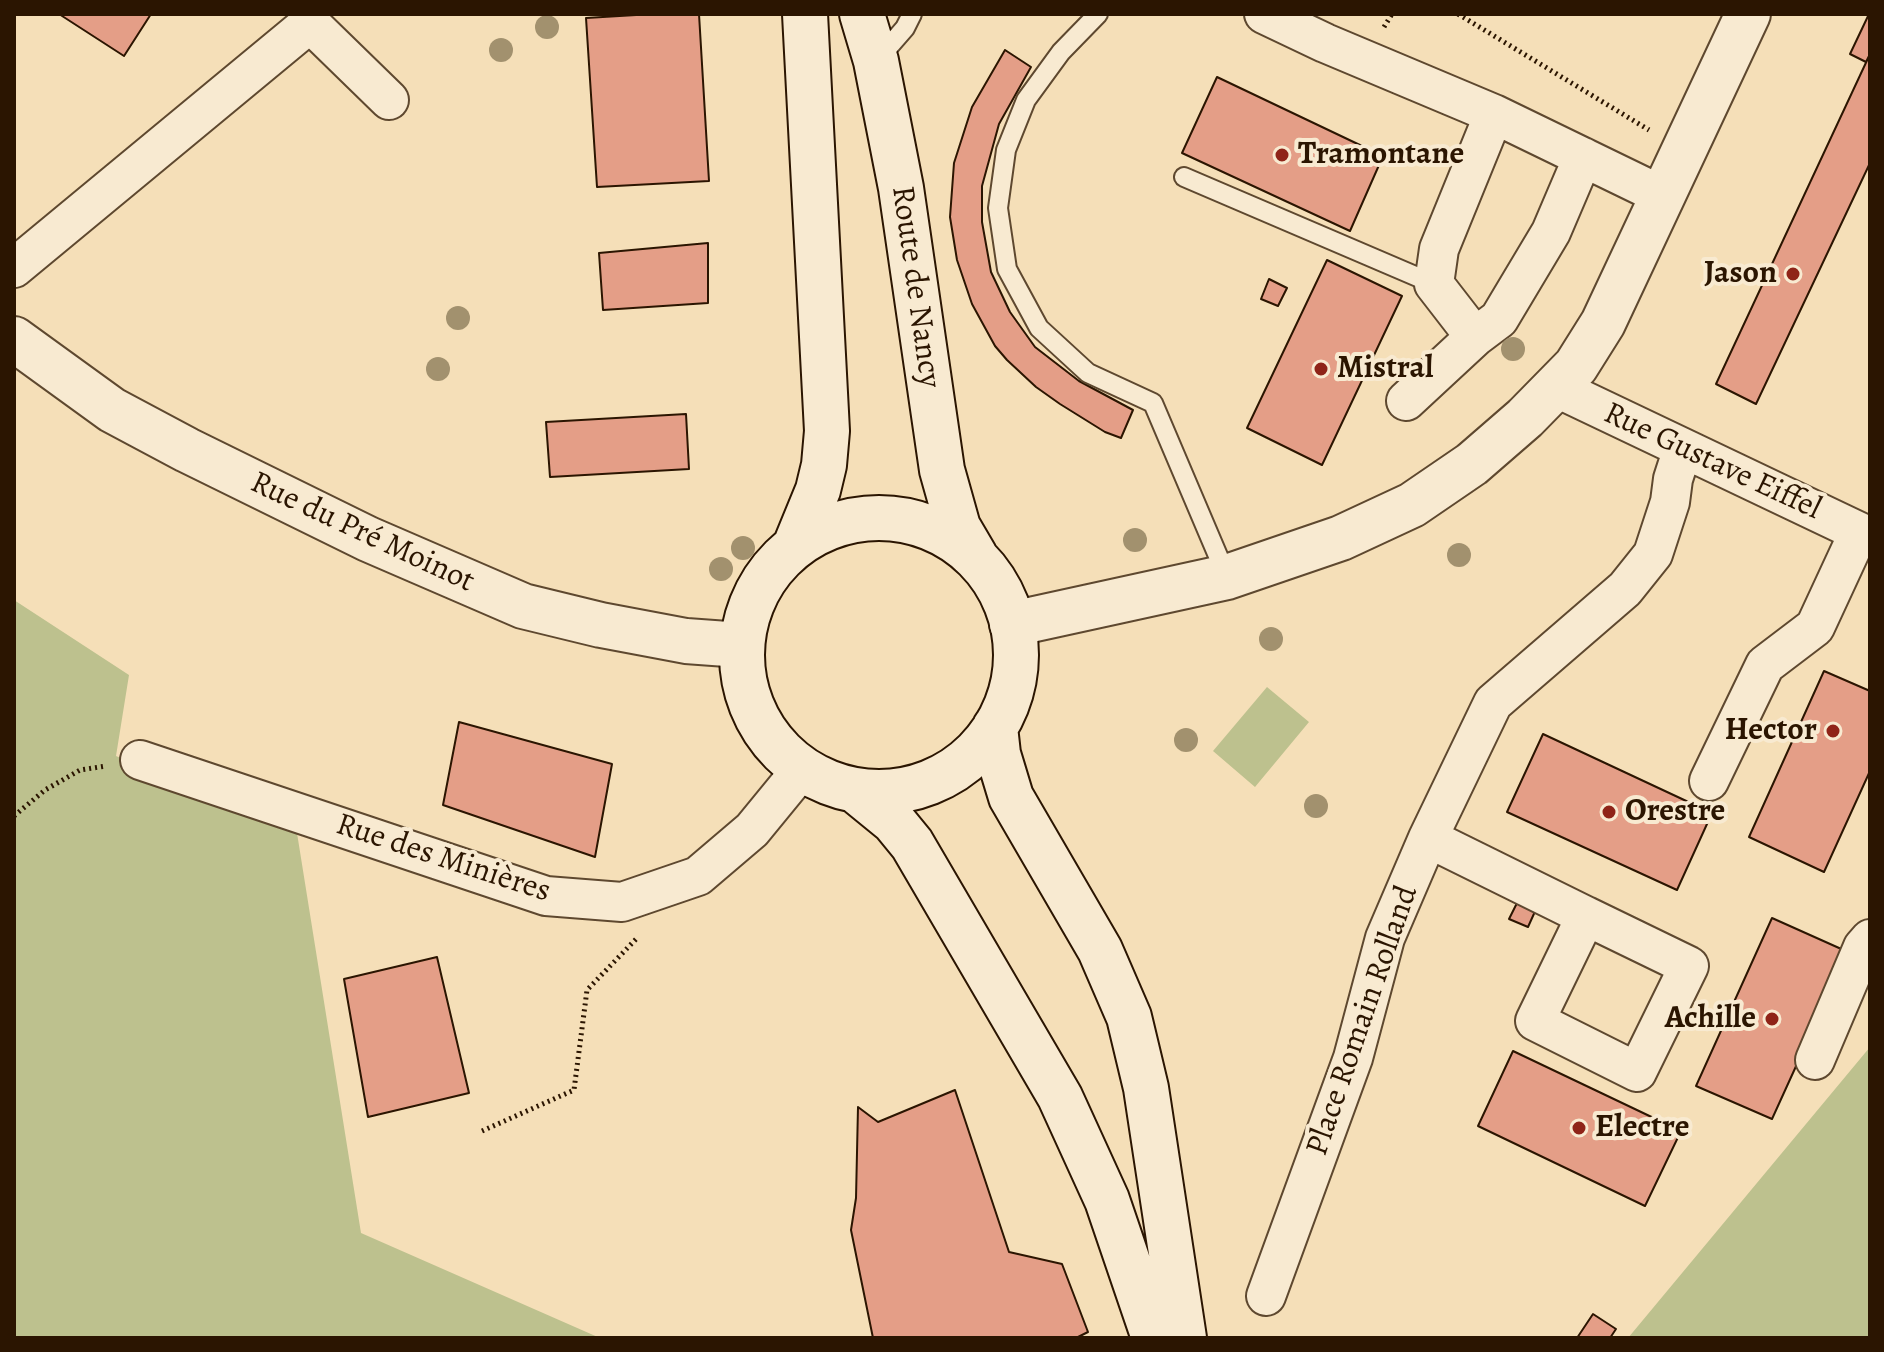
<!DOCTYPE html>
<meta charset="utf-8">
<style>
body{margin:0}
#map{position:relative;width:1884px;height:1352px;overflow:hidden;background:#f5dfb8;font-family:Alegreya,serif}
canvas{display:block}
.frame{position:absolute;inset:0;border:16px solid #2b1501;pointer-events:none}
</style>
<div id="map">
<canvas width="1884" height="1352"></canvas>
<div class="frame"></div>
</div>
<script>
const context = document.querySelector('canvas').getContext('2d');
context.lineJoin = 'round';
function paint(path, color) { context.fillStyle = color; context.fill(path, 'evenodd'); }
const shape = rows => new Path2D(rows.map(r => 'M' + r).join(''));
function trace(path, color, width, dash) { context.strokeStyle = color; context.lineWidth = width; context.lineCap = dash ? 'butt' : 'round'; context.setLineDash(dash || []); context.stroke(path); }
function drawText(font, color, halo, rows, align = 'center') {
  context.font = font + ' Alegreya,serif'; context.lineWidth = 8; context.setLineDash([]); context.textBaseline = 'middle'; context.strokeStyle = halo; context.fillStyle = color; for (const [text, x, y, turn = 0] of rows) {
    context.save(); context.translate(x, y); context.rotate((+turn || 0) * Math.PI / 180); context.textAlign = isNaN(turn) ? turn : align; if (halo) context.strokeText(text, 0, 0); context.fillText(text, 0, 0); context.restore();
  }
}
const green = shape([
 [14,600,129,675,116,756,297,833,361,1233,600,1338,14,1338],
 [1267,687,1309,722,1255,787,1213,751],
 [1870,1047,1870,1338,1628,1338]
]);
const building = shape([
 [59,14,151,14,124,56,59,14],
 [653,14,699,14,709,181,597,187,586,18,653,14],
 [1869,14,1870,54,1866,62,1850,54,1869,14],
 [1005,50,1031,67,999,124,982,186,982,222,991,272,1010,312,1035,347,1079,381,1133,410,1121,438,1105,432,1060,404,1036,387,1007,360,995,346,972,304,957,260,950,217,954,163,972,107,1005,50],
 [1870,54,1870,163,1756,404,1716,384,1870,54],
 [1217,77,1383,156,1350,231,1182,153,1217,77],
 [708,243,708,303,603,310,599,253,708,243],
 [1327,260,1402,296,1322,465,1247,428,1327,260],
 [1269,279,1287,288,1278,306,1261,299,1269,279],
 [686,414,689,469,550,477,546,422,686,414],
 [1824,671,1870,691,1870,771,1824,872,1749,837,1824,671],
 [459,722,612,764,595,857,443,805,459,722],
 [1543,734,1712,813,1677,890,1507,812,1543,734],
 [1519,899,1537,907,1528,927,1509,919,1519,899],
 [1772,918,1848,952,1772,1119,1696,1086,1772,918],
 [437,957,469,1093,368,1117,344,979,437,957],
 [1513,1051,1681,1131,1645,1206,1478,1126,1513,1051],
 [955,1090,1009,1252,1062,1264,1088,1332,1076,1338,873,1338,851,1230,856,1198,858,1107,878,1122,955,1090],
 [1593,1314,1616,1329,1610,1338,1577,1338,1593,1314]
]);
const path = shape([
 [1458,14,1649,130],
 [1384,27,1392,14],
 [14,816,45,790,80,770,106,766],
 [482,1131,574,1090,587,990,638,937]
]);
const service = shape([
 [1098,14,1061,52,1026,100,1006,150,998,208,1007,269,1039,328,1088,373,1153,403,1227,577],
 [878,59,905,28,912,14],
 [1184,177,1434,284]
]);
const minor = shape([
 [1264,14,1325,43,1494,114,1663,196],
 [1494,114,1439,249,1434,284,1475,337,1499,319,1551,232,1583,157],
 [14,268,310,23,389,100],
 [1555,387,1870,537],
 [1406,401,1475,337],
 [140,760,546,896,622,902,698,876,752,830,802,769],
 [1709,781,1765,665,1815,627,1859,532],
 [1428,838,1586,916,1535,1021,1637,1072,1689,966,1586,916],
 [1815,1060,1863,947,1870,939],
 [1266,1296,1353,1058,1385,938,1428,838,1493,703,1625,589,1653,554,1670,502,1673,479,1683,448]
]);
const tertiary = shape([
 [14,339,112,410,187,450,368,539,523,606,601,625,686,641,741,645],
 [1012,624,1227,577,1341,538,1412,505,1472,464,1525,418,1576,366,1603,323,1748,14]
]);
const secondary = shape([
 [862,14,876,61,901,188,942,470,958,527,975,556],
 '742 655a137 137 0 1 1 274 0a137 137 0 1 1-274 0Z',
 [795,546,818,490,824,465,827,431,805,14],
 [995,727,998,754,1011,797,1100,950,1129,1017,1146,1088,1184,1338],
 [856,791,894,822,912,844,1060,1097,1107,1200,1154,1338]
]);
const trees = [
 [547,27],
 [501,50],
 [458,318],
 [1513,349],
 [438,369],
 [1135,540],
 [743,548],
 [1459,555],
 [721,569],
 [1271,639],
 [1186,740],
 [1316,806]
];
const markers = [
 [1282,155,8,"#8f2418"],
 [1793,274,8,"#8f2418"],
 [1321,369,8,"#8f2418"],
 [1833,731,8,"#8f2418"],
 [1609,812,8,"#8f2418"],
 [1772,1019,8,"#8f2418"],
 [1579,1128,8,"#8f2418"]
];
const poiNames = [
 ["Tramontane",1298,155],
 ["Jason",1777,274,"right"],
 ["Mistral",1337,369],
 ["Hector",1817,731,"right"],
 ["Orestre",1625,812],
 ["Achille",1756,1019,"right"],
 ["Electre",1595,1128]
];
const streetNames = [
 ["Route de Nancy",915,287,82],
 ["Rue Gustave Eiffel",1712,462,25],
 ["Rue du Pré Moinot",362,533,25],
 ["Rue des Minières",443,859,18],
 ["Place Romain Rolland",1363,1021,-71]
];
paint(green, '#bdc18e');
paint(building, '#e49e87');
trace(building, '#2b1501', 2);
trace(service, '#5e482f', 22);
trace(minor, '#5e482f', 42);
trace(tertiary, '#5e482f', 48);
trace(secondary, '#2b1501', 48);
trace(path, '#2b1501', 5, [2, 4]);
trace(service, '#f8ead1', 18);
trace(minor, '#f8ead1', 38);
trace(tertiary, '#f8ead1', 44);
trace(secondary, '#f8ead1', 44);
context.fillStyle = '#a2916e';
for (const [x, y] of trees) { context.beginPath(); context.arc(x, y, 12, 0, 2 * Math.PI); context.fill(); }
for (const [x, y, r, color] of markers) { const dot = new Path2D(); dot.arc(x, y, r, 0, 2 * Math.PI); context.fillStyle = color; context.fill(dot); trace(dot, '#f8ead1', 3); }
drawText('bold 32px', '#2b1501', '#f8ead1', poiNames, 'left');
drawText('32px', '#2b1501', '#f8ead1', streetNames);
</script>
